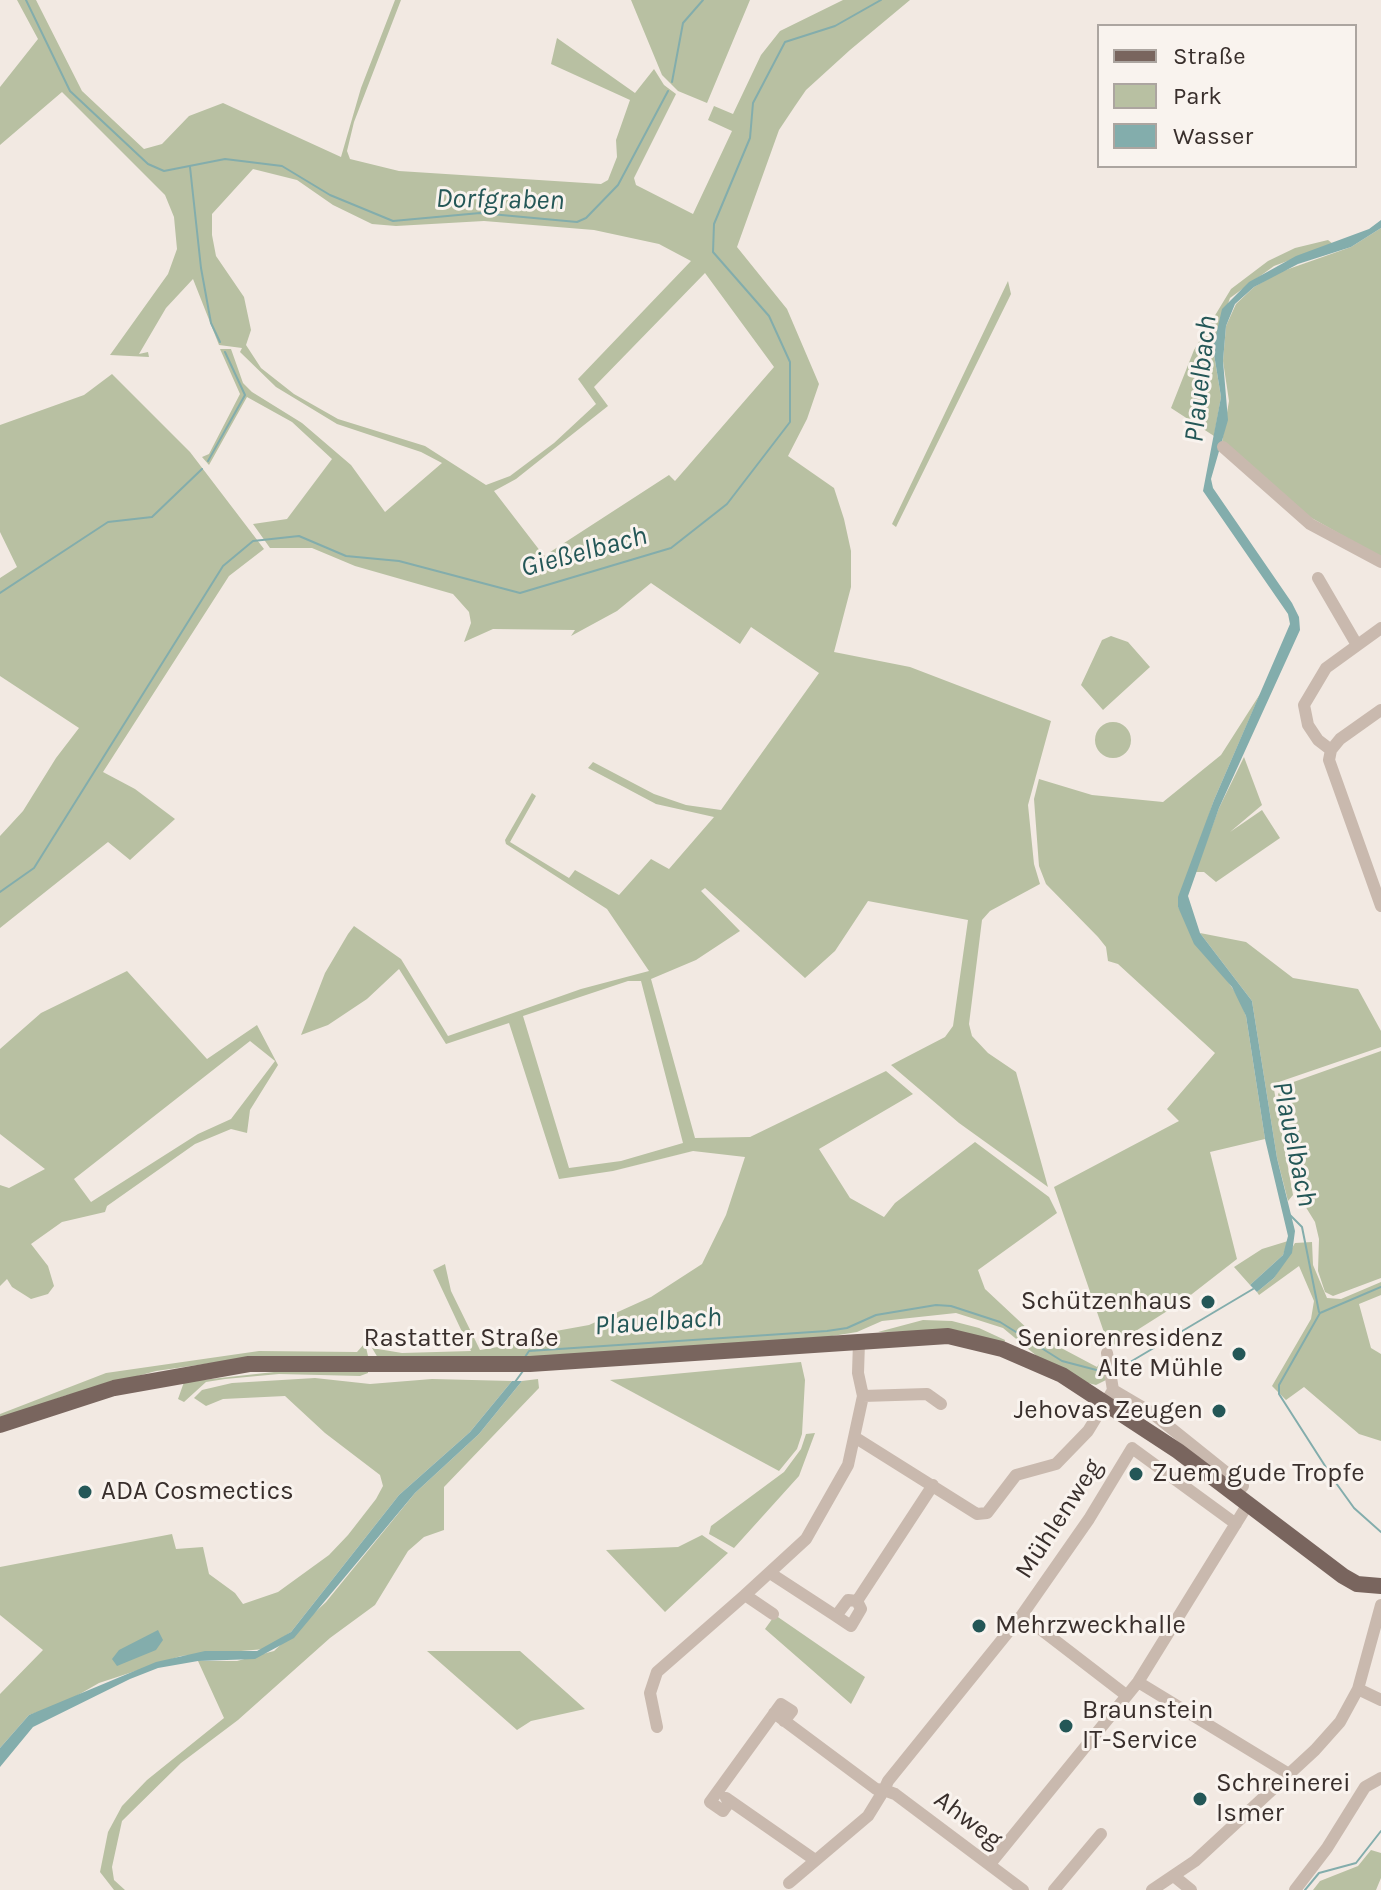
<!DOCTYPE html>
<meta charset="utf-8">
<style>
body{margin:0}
#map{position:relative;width:1381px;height:1890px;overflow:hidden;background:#f2e9e2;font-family:Karla,sans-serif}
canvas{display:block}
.legend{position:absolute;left:1097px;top:24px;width:260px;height:144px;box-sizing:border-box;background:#f9f3ee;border:2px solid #aca5a0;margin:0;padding:10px 14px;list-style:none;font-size:24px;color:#392f2c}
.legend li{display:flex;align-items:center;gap:16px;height:40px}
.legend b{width:40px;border:2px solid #aca5a0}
</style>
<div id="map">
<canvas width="1381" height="1890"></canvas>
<ul class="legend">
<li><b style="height:10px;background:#79655e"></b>Straße</li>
<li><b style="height:22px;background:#b8c0a2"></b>Park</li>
<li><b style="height:22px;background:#83adac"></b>Wasser</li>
</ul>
</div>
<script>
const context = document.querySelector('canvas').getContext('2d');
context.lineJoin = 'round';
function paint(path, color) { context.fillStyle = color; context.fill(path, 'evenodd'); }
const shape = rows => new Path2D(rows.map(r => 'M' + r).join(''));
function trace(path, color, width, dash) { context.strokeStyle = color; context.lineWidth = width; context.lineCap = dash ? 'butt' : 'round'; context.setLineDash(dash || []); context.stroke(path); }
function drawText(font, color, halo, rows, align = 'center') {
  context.font = font + ' Karla,sans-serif'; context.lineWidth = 6; context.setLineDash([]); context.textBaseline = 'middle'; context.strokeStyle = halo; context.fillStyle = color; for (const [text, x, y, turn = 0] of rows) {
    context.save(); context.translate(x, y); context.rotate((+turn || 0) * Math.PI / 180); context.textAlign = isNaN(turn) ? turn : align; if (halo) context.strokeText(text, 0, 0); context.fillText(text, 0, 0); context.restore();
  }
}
const green = shape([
 [17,0,36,0,82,91,144,149,162,144,189,116,223,103,341,157,361,88,395,0,401,0,354,122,347,151,350,159,399,171,601,184,608,180,617,157,616,140,630,100,551,64,557,38,635,93,654,69,664,85,676,94,634,178,636,185,693,214,732,131,708,120,714,106,733,114,761,55,780,31,843,0,910,0,850,50,806,90,795,106,779,130,737,247,787,309,819,384,807,419,788,456,834,488,844,519,851,551,851,587,834,652,910,667,1051,721,1028,805,1034,864,1040,884,990,911,982,920,969,1024,972,1036,988,1053,1016,1072,1048,1187,959,1123,891,1065,945,1037,953,1026,968,920,868,901,835,951,805,978,705,888,701,891,740,931,696,960,651,979,695,1138,750,1137,886,1071,913,1094,819,1149,850,1198,884,1217,895,1203,975,1142,1049,1197,1057,1213,978,1270,985,1289,1031,1332,1097,1367,1101,1361,1108,1379,1096,1385,1084,1382,1044,1362,1003,1328,956,1313,882,1321,857,1332,820,1338,588,1357,378,1358,372,1348,402,1353,471,1351,433,1270,445,1264,451,1291,480,1350,515,1344,517,1338,589,1325,651,1297,702,1264,726,1215,745,1157,693,1151,613,1171,559,1179,509,1023,446,1044,399,969,367,999,328,1025,301,1035,325,973,348,934,354,926,401,959,448,1036,581,989,649,971,607,909,506,844,505,840,532,793,536,796,510,842,569,878,575,870,619,895,651,859,669,869,714,817,656,804,588,768,593,762,654,794,686,805,721,810,819,673,751,627,740,644,651,583,617,611,571,636,575,630,493,629,464,642,471,623,469,612,453,594,355,566,312,548,270,548,253,524,287,519,332,459,292,422,247,397,209,465,202,457,209,454,240,394,220,349,231,349,243,383,252,392,302,423,351,465,385,512,442,463,421,452,337,424,276,387,240,352,242,348,219,345,193,279,166,308,139,354,148,352,149,357,110,355,168,274,177,249,174,217,165,195,62,92,0,145,0,87,38,39],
 [253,169,297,180,333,205,372,224,396,226,484,221,594,230,659,244,691,261,578,379,596,404,554,443,510,476,486,485,425,446,338,419,294,394,261,368,246,345,251,330,244,297,216,256,212,235,212,214],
 [705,273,774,367,675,481,669,475,544,556,494,491,516,479,608,406,594,387],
 [628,981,641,981,683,1143,621,1161,569,1168,523,1016],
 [631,0,750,0,707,103,678,91,662,75],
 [1381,228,1381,557,1308,516,1222,442,1229,401,1223,361,1226,326,1236,304,1254,287,1280,272,1351,247],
 [1328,240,1333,244,1274,266,1230,298,1213,348,1221,397,1214,436,1171,408,1194,350,1231,289,1268,261,1295,248],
 [1008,281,1011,294,896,527,892,524],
 [112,374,190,452,264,549,229,576,103,772,135,789,175,819,130,860,108,842,0,928,0,836,23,811,56,758,79,728,0,676,0,578,17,567,0,532,0,425,84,395],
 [1111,636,1128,642,1150,667,1103,710,1081,685,1102,640],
 [1260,694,1214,800,1178,907,1239,998,1246,1016,1265,1139,1210,1152,1237,1259,1183,1301,1112,1346,1108,1344,1054,1187,1179,1121,1167,1109,1215,1053,1118,964,1108,961,1106,947,1098,937,1046,884,1039,866,1034,799,1039,779,1092,795,1163,802,1221,755],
 '1095 740a18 18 0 1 1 36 0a18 18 0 1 1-36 0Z',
 [1244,757,1262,805,1230,832,1262,810,1280,838,1216,882,1204,872,1195,872,1219,808],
 [1200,933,1246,942,1293,978,1358,989,1381,1031,1381,1047,1273,1084,1293,1195,1288,1201,1277,1158,1252,1001],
 [127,971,207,1059,257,1025,278,1065,250,1110,247,1133,231,1129,195,1144,107,1206,105,1212,62,1222,31,1244,48,1266,54,1286,48,1294,31,1299,12,1287,7,1279,0,1286,0,1185,9,1188,45,1169,0,1134,0,1049,41,1013],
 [250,1041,275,1061,231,1119,198,1134,91,1202,74,1179],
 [1381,1051,1381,1278,1333,1296,1325,1292,1318,1271,1319,1239,1315,1222,1299,1196,1278,1094,1285,1085],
 [1288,1241,1283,1255,1250,1285,1234,1267,1262,1249],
 [1312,1242,1313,1265,1327,1298,1341,1299,1381,1282,1381,1295,1359,1304,1371,1348,1381,1354,1381,1441,1359,1434,1304,1387,1286,1400,1272,1386,1311,1319,1314,1301,1299,1266,1259,1295,1257,1292,1274,1278,1295,1243],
 [923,1320,952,1321,979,1328,1005,1340,1004,1344,944,1331,878,1332],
 [365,1343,368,1356,233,1360,156,1371,64,1396,0,1419,0,1414,106,1373,259,1351,357,1352],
 [801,1362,805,1380,802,1434,797,1449,779,1471,610,1380],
 [310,1368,368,1370,368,1373,360,1376,279,1374,225,1379,206,1382,184,1402,178,1399,184,1382],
 [315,1378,370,1384,432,1379,512,1381,470,1432,399,1495,291,1632,265,1649,181,1656,99,1683,64,1703,29,1715,0,1748,0,1694,43,1650,0,1615,0,1567,172,1534,176,1549,203,1547,209,1574,235,1593,243,1604,278,1592,329,1555,348,1535,376,1499,383,1486,380,1475,325,1433,285,1396,223,1399,206,1406,194,1398,202,1390,232,1383],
 [538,1379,539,1388,444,1487,444,1530,424,1537,408,1551,375,1605,330,1638,238,1720,181,1763,122,1821,112,1867,114,1880,125,1890,114,1890,100,1872,108,1832,122,1806,147,1780,224,1718,198,1661,237,1661,274,1651,326,1602,415,1493,479,1434,522,1381],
 [815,1433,799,1476,734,1548,709,1534,711,1526,784,1472,801,1449,806,1434],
 [702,1535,728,1553,665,1612,606,1550,678,1547],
 [775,1615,865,1677,851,1704,765,1629],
 [427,1651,520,1651,585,1709,531,1721,517,1730],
 [1371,1850,1381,1853,1381,1878,1376,1890,1313,1890,1320,1881,1358,1866]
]);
const water = shape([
 [1381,220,1381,228,1351,247,1298,264,1254,287,1235,304,1226,326,1223,361,1228,420,1211,479,1213,488,1292,603,1299,617,1300,630,1219,808,1188,896,1200,933,1252,1001,1277,1158,1295,1231,1292,1253,1274,1278,1257,1292,1250,1285,1283,1255,1288,1236,1265,1139,1246,1016,1232,987,1194,944,1178,907,1178,897,1214,800,1290,624,1288,614,1203,491,1221,397,1213,348,1222,309,1249,282,1296,256,1369,229],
 [512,1381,522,1381,479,1434,415,1493,294,1638,255,1659,198,1661,158,1668,130,1679,33,1727,0,1767,0,1748,29,1715,156,1662,205,1651,257,1651,291,1632,399,1495,470,1432],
 [158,1630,163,1640,156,1650,117,1666,112,1659,119,1650]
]);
const stream = shape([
 [26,0,70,91,148,164,164,171,225,159,282,166,330,195,393,221,480,213,577,222,586,218,618,185,668,91],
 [672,82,683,23,703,0],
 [190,167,201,268,211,323,220,342],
 [208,461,245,395,225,352],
 [0,593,108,522,152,517,202,469],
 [0,892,34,868,223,566,253,541,299,536,346,556,399,561,520,593,671,548,727,504,790,422,790,362,769,316,713,252,714,224,750,138,753,103,785,42,835,26,881,0],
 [1289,1214,1302,1227,1319,1312],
 [1381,1287,1320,1313,1279,1385,1279,1394,1336,1483,1354,1508,1381,1532],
 [525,1357,529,1351,827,1331,847,1328,876,1315,936,1305,951,1306,1000,1322,1062,1361,1104,1372],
 [1115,1371,1253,1289],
 [515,1382,523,1371],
 [1305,1890,1319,1873,1356,1863,1381,1831]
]);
const minor = shape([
 [1223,447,1310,524,1381,562],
 [1318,578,1357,645],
 [1381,710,1340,739,1331,750,1329,760,1381,906],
 [1331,750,1318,740,1308,725,1304,705,1326,668,1381,628],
 [1107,1353,1113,1390],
 [1113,1390,1152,1413,1243,1486,1235,1495],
 [863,1396,927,1394,941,1404],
 [856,1438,977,1514,987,1513,1016,1475,1056,1464,1088,1431,1113,1390],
 [770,1573,836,1616],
 [857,1601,848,1600,836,1616,851,1626,861,1609,857,1601,933,1485],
 [773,1614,745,1595,806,1539,848,1465,863,1396,858,1373,859,1342],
 [1022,1615,1126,1695],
 [1138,1682,1289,1774],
 [1358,1689,1381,1700],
 [774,1713,876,1789,884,1790,868,1816,789,1883],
 [657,1727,650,1693,657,1672,745,1595],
 [726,1798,815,1860],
 [730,1801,723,1811,710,1802,781,1704,792,1711,784,1721],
 [990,1864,1138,1682,1248,1504],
 [1175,1877,1191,1890],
 [1023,1890,895,1794,884,1790,888,1781,1022,1615,1089,1519,1132,1448,1236,1524],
 [1054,1890,1101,1834],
 [1152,1890,1195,1861,1315,1750,1340,1722,1358,1689,1381,1605],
 [1295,1890,1327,1848,1365,1787,1381,1778]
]);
const major = shape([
 [0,1425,114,1388,249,1364,530,1364,948,1336,1002,1349,1062,1375,1178,1451,1343,1576,1357,1584,1381,1586]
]);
const markers = [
 [1208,1302,8,"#245757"],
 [1239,1354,8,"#245757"],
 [1219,1411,8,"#245757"],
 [1136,1474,8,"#245757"],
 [85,1492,8,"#245757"],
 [979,1626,8,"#245757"],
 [1066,1726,8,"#245757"],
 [1200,1799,8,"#245757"]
];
const poiNames = [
 ["Schützenhaus",1192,1302,"right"],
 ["Seniorenresidenz",1223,1339,"right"],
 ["Alte Mühle",1223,1369,"right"],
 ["Jehovas Zeugen",1203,1411,"right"],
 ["Zuem gude Tropfe",1152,1474],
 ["ADA Cosmectics",101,1492],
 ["Mehrzweckhalle",995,1626],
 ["Braunstein",1082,1711],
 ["IT-Service",1082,1741],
 ["Schreinerei",1216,1784],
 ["Ismer",1216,1814]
];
const streetNames = [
 ["Rastatter Straße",461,1339],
 ["Mühlenweg",1059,1519,-57],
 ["Ahweg",968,1820,37]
];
const waterNames = [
 ["Dorfgraben",500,200,1],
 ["Plauelbach",1201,379,-84],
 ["Gießelbach",584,552,-15],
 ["Plauelbach",1294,1144,78],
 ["Plauelbach",658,1322,-4]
];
paint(green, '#b8c0a2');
paint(water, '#83adac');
trace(stream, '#83adac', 2);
trace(minor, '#c9b9ae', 12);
trace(major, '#79655e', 16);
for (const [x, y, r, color] of markers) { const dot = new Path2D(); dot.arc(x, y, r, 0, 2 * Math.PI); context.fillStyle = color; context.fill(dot); trace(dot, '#f9f3ee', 3); }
drawText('26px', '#392f2c', '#f9f3ee', poiNames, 'left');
drawText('26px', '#392f2c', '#f9f3ee', streetNames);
drawText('italic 28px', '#245757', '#f9f3ee', waterNames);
</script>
